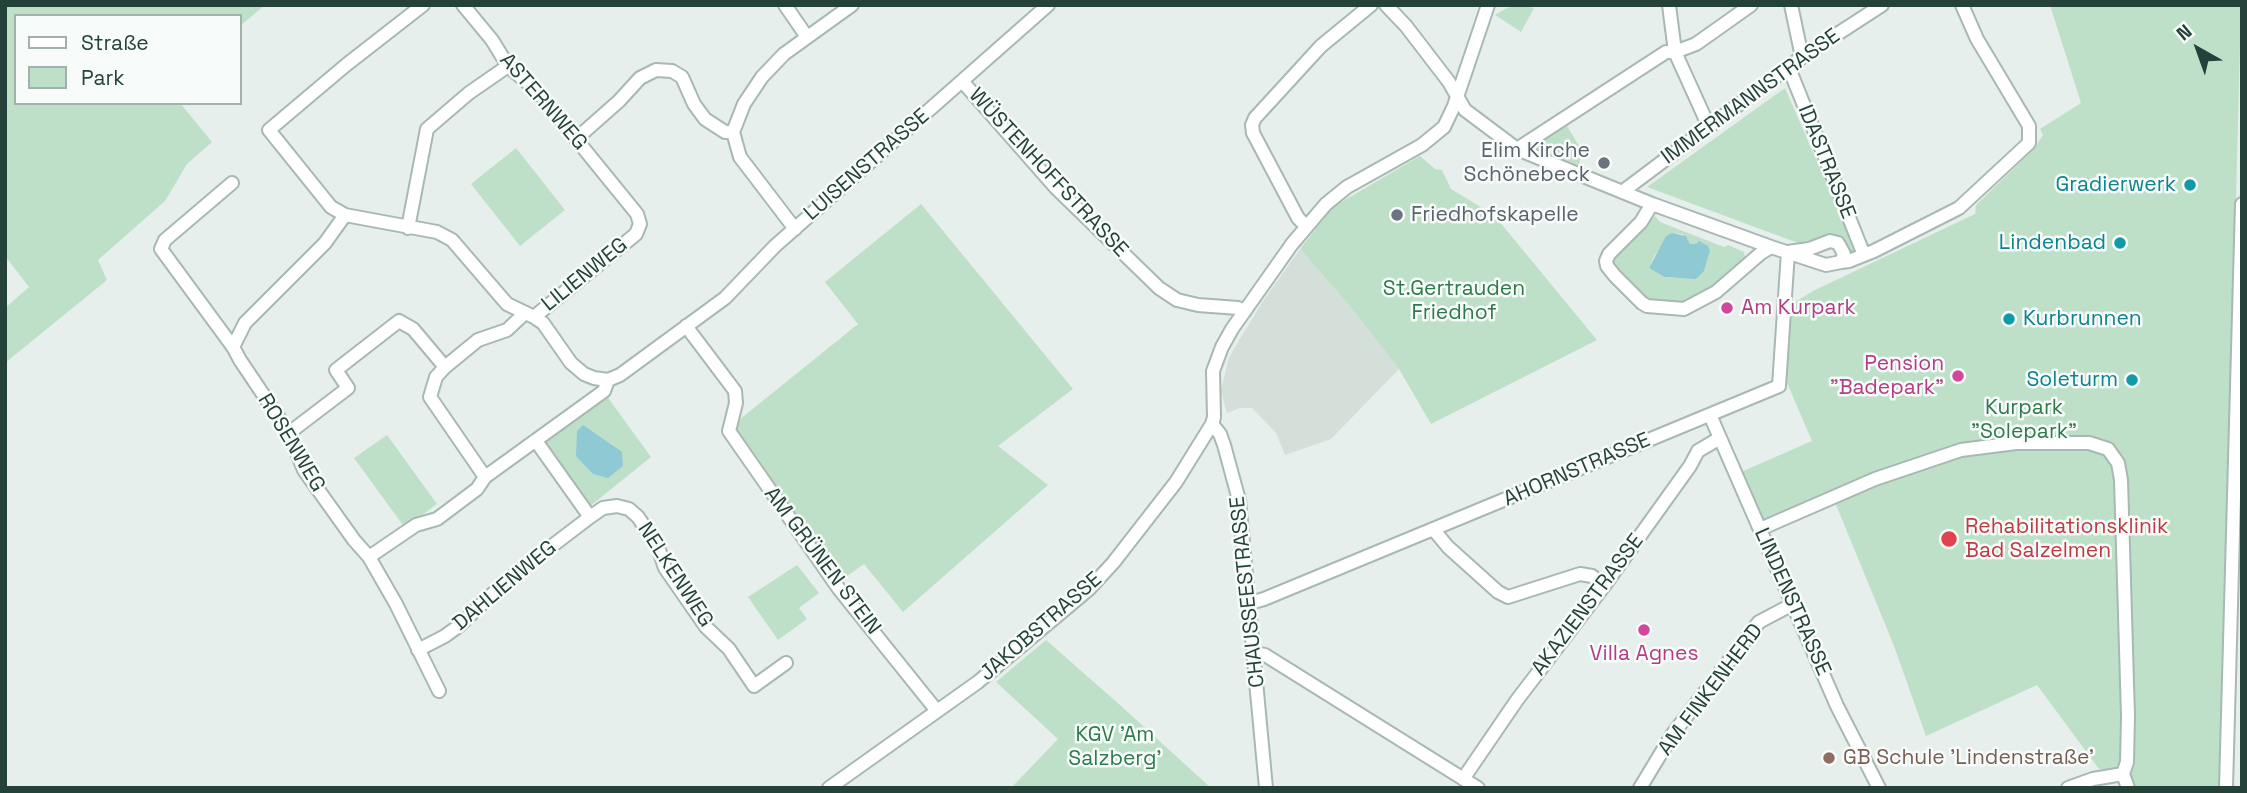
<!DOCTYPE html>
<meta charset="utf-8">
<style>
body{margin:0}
#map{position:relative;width:2247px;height:793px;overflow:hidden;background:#e6efeb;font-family:"Space Grotesk",sans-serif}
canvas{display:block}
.frame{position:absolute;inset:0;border:7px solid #24423a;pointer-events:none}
.legend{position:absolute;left:14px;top:14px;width:228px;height:91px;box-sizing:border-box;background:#f7fbf9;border:2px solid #a3b1ad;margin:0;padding:9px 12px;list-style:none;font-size:21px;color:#24423a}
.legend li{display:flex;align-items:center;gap:14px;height:35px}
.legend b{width:35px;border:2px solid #a3b1ad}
.north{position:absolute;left:2163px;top:14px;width:70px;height:70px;-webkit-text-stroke:5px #f7fbf9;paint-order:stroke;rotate:320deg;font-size:19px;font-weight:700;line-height:28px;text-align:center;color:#24423a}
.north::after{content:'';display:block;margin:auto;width:24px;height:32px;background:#24423a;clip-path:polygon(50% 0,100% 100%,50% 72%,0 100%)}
</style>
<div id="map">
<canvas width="2247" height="793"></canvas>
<div class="frame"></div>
<ul class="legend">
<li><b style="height:9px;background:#fff"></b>Straße</li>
<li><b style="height:19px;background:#bfe0c8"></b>Park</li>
</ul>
<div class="north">N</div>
</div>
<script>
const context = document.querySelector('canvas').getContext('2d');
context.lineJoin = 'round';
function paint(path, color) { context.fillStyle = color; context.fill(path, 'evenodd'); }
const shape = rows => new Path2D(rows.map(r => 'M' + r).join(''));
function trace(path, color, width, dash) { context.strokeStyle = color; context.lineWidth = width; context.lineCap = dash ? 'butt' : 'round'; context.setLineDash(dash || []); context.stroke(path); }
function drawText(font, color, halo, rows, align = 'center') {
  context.font = font + ' "Space Grotesk",sans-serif'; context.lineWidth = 5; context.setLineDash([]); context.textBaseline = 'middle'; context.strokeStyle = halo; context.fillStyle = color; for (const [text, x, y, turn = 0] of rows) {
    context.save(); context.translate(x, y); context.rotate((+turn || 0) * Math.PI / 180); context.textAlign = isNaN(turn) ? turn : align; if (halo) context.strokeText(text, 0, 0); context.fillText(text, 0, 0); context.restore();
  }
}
const built = shape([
 [1300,249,1348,304,1399,369,1331,439,1285,455,1276,433,1252,408,1240,408,1227,413,1221,391,1229,357,1263,301]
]);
const green = shape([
 [5,5,265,5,240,26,240,16,16,16,16,103,180,103,212,142,187,164,165,201,98,260,107,280,5,363,5,308,29,287,5,256],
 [1520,5,1534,8,1521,32,1495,15,1507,8],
 [2050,5,2241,5,2221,788,2132,788,2126,769,2099,769,2037,685,1926,736,1894,646,1832,495,1764,525,1741,472,1812,441,1779,364,1786,307,1815,290,1975,214,1976,205,2033,150,2043,135,2040,129,2081,103],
 [1785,88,1851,239,1857,256,1853,257,1843,239,1838,237,1829,236,1798,243,1647,187],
 [1564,121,1582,151,1579,165,1523,143],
 [516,148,565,210,520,246,471,184],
 [1420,156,1435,169,1442,170,1451,189,1494,215,1597,340,1431,424,1399,369,1348,304,1300,249,1333,207],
 [921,204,1073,389,998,446,1048,485,903,612,864,564,839,582,732,431,734,424,858,324,825,282],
 [1655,216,1660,222,1724,247,1728,245,1744,252,1746,262,1728,278,1690,303,1651,304,1610,268,1611,255],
 [1672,233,1682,234,1687,238,1690,244,1697,244,1710,251,1704,271,1674,278,1664,277,1649,268,1654,256],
 [606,395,651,457,589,507,540,441],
 [387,435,437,504,405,528,354,458],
 [797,565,819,593,799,608,807,619,778,640,748,597],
 [1046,640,1120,705,1211,788,1011,788,1058,739,996,682]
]);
const water = shape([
 [1672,233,1686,236,1690,244,1696,244,1699,241,1708,246,1710,251,1704,271,1696,279,1664,277,1649,268,1666,236],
 [583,425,622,452,623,466,608,478,593,474,576,456,577,431]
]);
const minor = shape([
 [423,5,346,65,269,130,331,207,345,215,437,232,452,240,507,304,534,317,543,323,571,363,584,374,594,378,608,380],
 [463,5,492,40,508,66,537,91,637,214,640,224,636,234,534,317],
 [785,5,807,37],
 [1386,5,1406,26,1449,82,1465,110,1517,149,1652,204,1771,247,1826,265,1841,262,1844,254,1838,243,1830,241,1809,249,1788,252],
 [1669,5,1675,52,1709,127],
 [1791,5,1802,57],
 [1789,68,1864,255],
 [962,81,1056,188,1159,288,1177,300,1198,305,1238,308,1245,311],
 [576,139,619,101,640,78,656,70,672,71,682,77,694,104,705,119,725,132,733,132],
 [1517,149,1666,52,1675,52,1696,44,1751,5],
 [232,183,165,240,161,249,233,347,240,360,289,433,304,470,354,540,369,557,396,604,439,691],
 [1622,192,1802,57,1882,5],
 [1652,204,1641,222,1609,254,1606,261,1607,266,1615,276,1642,303,1647,306,1684,309,1716,292,1761,253,1771,247],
 [1306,226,1298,218,1253,133,1252,125,1255,118,1321,46,1371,5],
 [408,228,427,129,469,93,508,66],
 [795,229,740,157,733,132,744,104,762,77,784,54,852,5],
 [1841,262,1849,261,1874,251,1959,208,2029,143,2029,126,1977,39,1962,5],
 [686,326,735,391,736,403,729,431,839,589,937,711],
 [233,347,245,323,325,243,345,215],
 [445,367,478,340,507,330,524,314],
 [1710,415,1837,706,1879,788],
 [1212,424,1220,434,1224,445,1239,500,1266,788],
 [289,433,348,388,336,370,399,321,413,329,445,367,436,377,430,397,485,477],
 [536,441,590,517,603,508,617,506,629,509,638,517,658,547,665,568,706,627,729,649,754,686,786,663],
 [1433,529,1448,547,1498,592,1508,597,1580,574,1592,576,1604,586],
 [1760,529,1875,479,1961,450,2016,443,2089,443,2108,449,2118,463,2121,480,2128,716,2127,762,2123,774,2128,788],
 [369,557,416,525,437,519,477,489,485,477,604,391,608,380,620,375,725,298,775,246,1048,5],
 [1250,603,1264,599,1779,386,1788,252],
 [418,650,445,636,460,625,506,581,590,517],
 [1255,653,1265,655,1478,788],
 [1463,779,1517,700,1604,586,1690,466,1698,451,1720,438],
 [829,788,978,682,1089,589,1113,563,1176,482,1212,424,1214,417,1213,371,1222,347,1232,329,1292,244,1326,204,1347,187,1422,145,1444,127,1454,106,1488,5],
 [1640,788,1672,735,1759,622,1793,604],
 [2068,788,2093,779,2123,774],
 [2226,788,2242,204]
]);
const markers = [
 [1604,163,7,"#6b7280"],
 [2190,185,7,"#0f9aa8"],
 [1397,215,7,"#6b7280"],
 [2120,243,7,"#0f9aa8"],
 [1727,308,7,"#d1479c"],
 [2009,319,7,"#0f9aa8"],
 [1958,376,7,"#d1479c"],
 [2132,380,7,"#0f9aa8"],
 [1949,539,9,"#e0444e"],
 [1644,630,7,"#d1479c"],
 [1829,758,7,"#8d6e63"]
];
const streetNames = [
 ["IMMERMANNSTRASSE",1751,97,-36],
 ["ASTERNWEG",543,102,49],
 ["IDASTRASSE",1826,162,68],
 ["LUISENSTRASSE",867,165,-41],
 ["WÜSTENHOFFSTRASSE",1048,173,47],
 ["LILIENWEG",585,275,-39],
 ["ROSENWEG",291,443,59],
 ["AHORNSTRASSE",1577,470,-23],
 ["AM GRÜNEN STEIN",822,561,53],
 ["NELKENWEG",675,575,57],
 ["DAHLIENWEG",505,586,-40],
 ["CHAUSSEESTRASSE",1248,592,-96],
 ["LINDENSTRASSE",1792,602,66],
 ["AKAZIENSTRASSE",1588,605,-53],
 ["JAKOBSTRASSE",1041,627,-41],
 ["AM FINKENHERD",1711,690,-53]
];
const worshipNames = [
 ["Elim Kirche",1590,151],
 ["Schönebeck",1590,175],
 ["Friedhofskapelle",1411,215,"left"]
];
const cultureNames = [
 ["Gradierwerk",2176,185],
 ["Lindenbad",2106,243],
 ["Kurbrunnen",2023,319,"left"],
 ["Soleturm",2118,380]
];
const parkNames = [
 ["St.Gertrauden",1454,289],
 ["Friedhof",1454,313],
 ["Kurpark",2024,408],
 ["\"Solepark\"",2024,432],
 ["KGV 'Am",1115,735],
 ["Salzberg'",1115,759]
];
const hotelNames = [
 ["Am Kurpark",1741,308],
 ["Pension",1944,364,"right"],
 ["\"Badepark\"",1944,388,"right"],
 ["Villa Agnes",1644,654,"center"]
];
const healthNames = [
 ["Rehabilitationsklinik",1965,527],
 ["Bad Salzelmen",1965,551]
];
const educationNames = [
 ["GB Schule 'Lindenstraße'",1843,758]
];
paint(built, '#d4dfda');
paint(green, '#bfe0c8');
paint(water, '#8ec9d4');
trace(minor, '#a8b8b2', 16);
trace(minor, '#fff', 12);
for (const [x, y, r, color] of markers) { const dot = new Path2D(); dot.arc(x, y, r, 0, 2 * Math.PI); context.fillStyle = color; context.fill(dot); trace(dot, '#f7fbf9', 2.5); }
drawText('21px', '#24423a', '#f7fbf9', streetNames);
drawText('21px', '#5b616d', '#f7fbf9', worshipNames, 'right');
drawText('21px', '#0d838f', '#f7fbf9', cultureNames, 'right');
drawText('21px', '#2d7a4b', '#f7fbf9', parkNames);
drawText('21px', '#b23c85', '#f7fbf9', hotelNames, 'left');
drawText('21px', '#be3a42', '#f7fbf9', healthNames, 'left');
drawText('21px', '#785e54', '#f7fbf9', educationNames, 'left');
</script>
